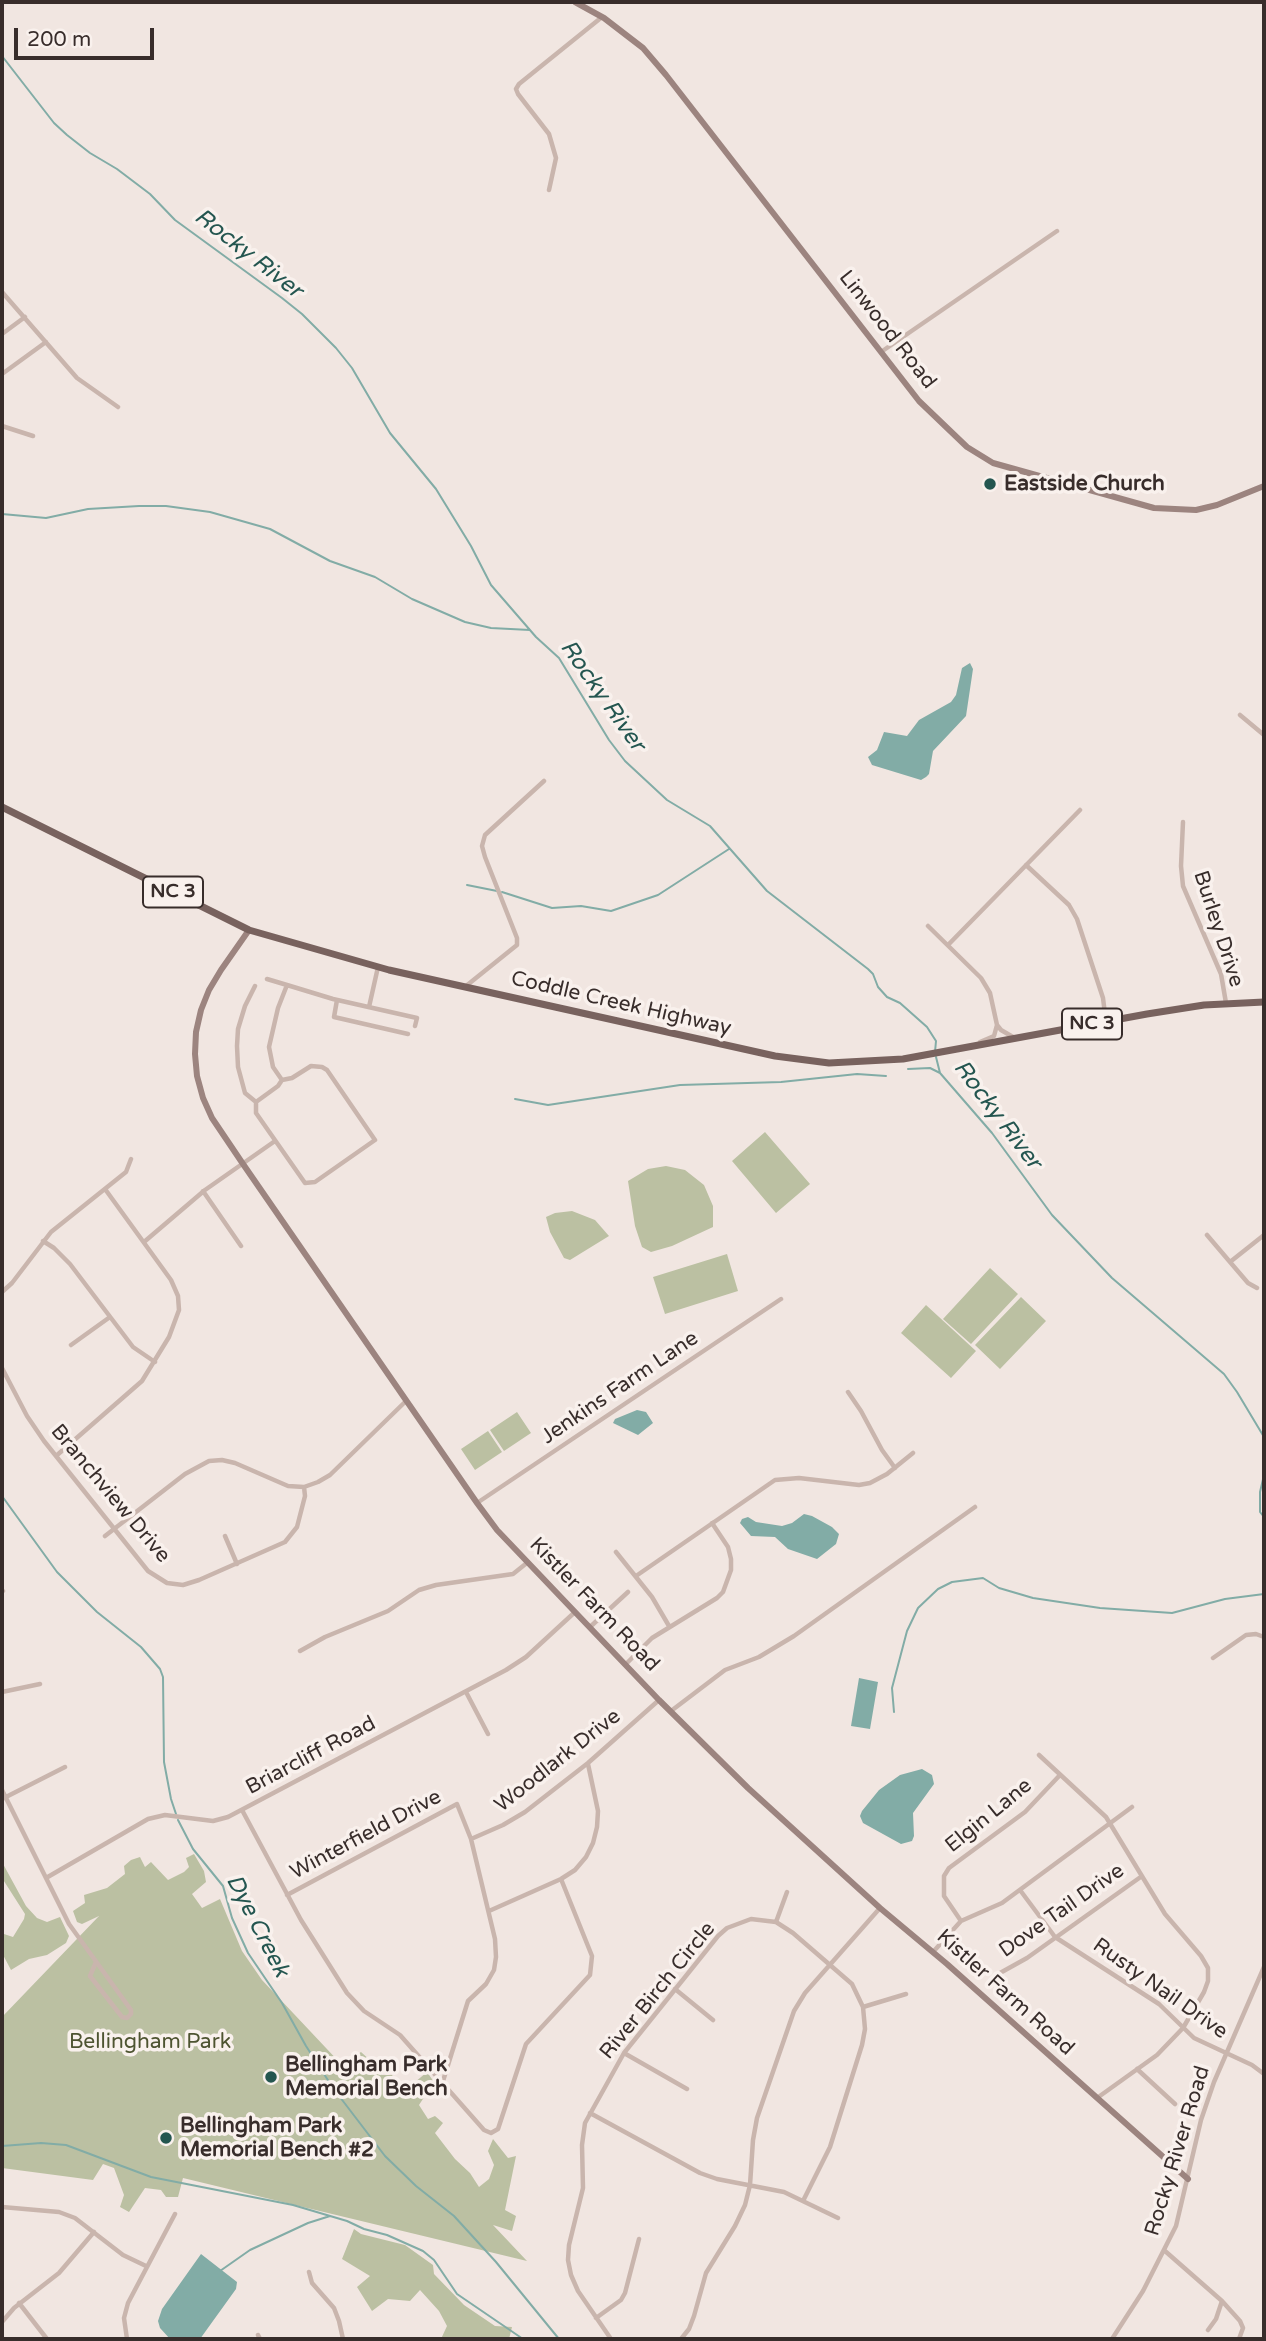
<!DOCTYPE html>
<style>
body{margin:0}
#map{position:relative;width:1266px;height:2341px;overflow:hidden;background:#f1e6e1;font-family:"Varela Round",sans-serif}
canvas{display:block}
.frame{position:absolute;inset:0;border:4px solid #382d2b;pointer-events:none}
.scale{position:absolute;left:14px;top:28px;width:140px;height:32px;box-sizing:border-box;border:4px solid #382d2b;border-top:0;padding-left:9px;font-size:21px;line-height:24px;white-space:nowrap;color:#382d2b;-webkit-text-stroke:5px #f9f1ed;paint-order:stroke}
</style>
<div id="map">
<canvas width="1266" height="2341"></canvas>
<div class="frame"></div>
<div class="scale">200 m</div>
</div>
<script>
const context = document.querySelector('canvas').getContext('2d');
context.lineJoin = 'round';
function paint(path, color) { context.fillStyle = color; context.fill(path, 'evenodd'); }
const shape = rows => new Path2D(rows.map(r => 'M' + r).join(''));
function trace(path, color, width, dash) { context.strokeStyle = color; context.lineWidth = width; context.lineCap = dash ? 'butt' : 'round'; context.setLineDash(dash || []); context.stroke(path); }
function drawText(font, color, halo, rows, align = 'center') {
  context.font = font + ' "Varela Round",sans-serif'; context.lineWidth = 7; context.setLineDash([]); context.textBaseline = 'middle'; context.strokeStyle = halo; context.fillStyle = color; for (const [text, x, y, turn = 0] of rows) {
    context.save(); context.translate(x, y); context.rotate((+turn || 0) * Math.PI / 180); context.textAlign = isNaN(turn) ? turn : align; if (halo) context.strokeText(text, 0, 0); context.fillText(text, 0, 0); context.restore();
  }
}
const green = shape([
 [765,1132,810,1184,776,1213,732,1161],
 [666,1166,685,1170,704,1185,713,1206,713,1227,672,1246,651,1252,642,1247,635,1226,628,1181,648,1169],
 [572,1211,595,1220,609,1236,570,1260,564,1258,550,1232,546,1217,555,1213],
 [727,1254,738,1291,665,1314,653,1277],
 [990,1268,1018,1294,971,1344,943,1319],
 [1021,1297,1046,1321,1000,1369,975,1345],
 [926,1305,976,1351,951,1378,901,1333],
 [517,1412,531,1433,504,1451,490,1430],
 [488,1431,502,1452,475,1470,461,1449],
 [194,1854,204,1871,206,1882,192,1894,202,1908,220,1899,242,1951,262,1980,342,2065,361,2052,372,2062,382,2075,392,2075,401,2089,408,2088,427,2072,434,2082,419,2105,428,2119,435,2116,443,2123,435,2133,455,2159,470,2173,479,2187,489,2179,494,2165,488,2151,493,2139,508,2158,516,2156,505,2210,516,2216,512,2231,493,2225,527,2261,183,2178,178,2197,166,2197,161,2190,145,2188,129,2212,120,2207,124,2195,114,2168,103,2164,93,2180,2,2168,2,2017,99,1916,82,1924,77,1922,73,1911,85,1903,84,1895,107,1888,125,1874,124,1866,131,1860,140,1857,145,1867,151,1862,168,1880,184,1872,189,1867,186,1858],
 [2,1862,26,1906,37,1918,47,1922,60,1917,69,1936,66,1943,47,1955,29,1959,11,1970,2,1953,2,1928,4,1934,13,1937,24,1919,25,1914,2,1878],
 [354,2229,361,2234,405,2245,433,2265,434,2274,464,2305,495,2326,512,2327,509,2339,441,2339,447,2326,439,2311,420,2290,410,2301,388,2299,372,2311,357,2287,370,2276,342,2259]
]);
const water = shape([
 [970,663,973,669,966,716,933,751,929,774,926,777,921,780,872,765,868,757,877,750,884,732,907,736,919,720,951,702,956,695,962,668],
 [637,1410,646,1412,653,1423,638,1435,613,1423,615,1419],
 [804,1514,812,1516,832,1527,839,1534,836,1544,817,1559,788,1549,775,1537,751,1536,740,1523,742,1519,748,1517,756,1522,782,1526,792,1523],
 [859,1678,878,1682,870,1729,851,1726],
 [922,1769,932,1775,934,1784,913,1813,914,1836,912,1841,901,1844,863,1823,860,1816,862,1811,879,1790,900,1775],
 [201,2254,237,2282,236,2289,200,2339,170,2339,160,2328,158,2321,162,2309]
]);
const stream = shape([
 [2,56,54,123,67,135,90,153,117,169,150,194,175,220,282,298,302,314,336,348,352,368,390,433,436,489,471,546,491,585,536,637,559,658,609,740,625,761,667,800,710,826,767,891,868,969,873,974,878,987,887,997,900,1003,927,1027,936,1041,935,1052],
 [2,514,46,518,88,509,139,506,166,506,210,512,270,529,330,561,375,577,412,599,465,622,491,628,530,630],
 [467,885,497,891],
 [502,892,552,908,581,906,611,911,658,895,729,849],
 [936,1057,940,1073,992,1133,1052,1215,1112,1278,1224,1374,1237,1392,1264,1437],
 [908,1069,930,1068,940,1073],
 [515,1099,548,1105,680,1085,781,1082,857,1074,886,1076],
 [1264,1475,1260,1492,1260,1512,1264,1517],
 [2,1496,57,1572,97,1612,141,1647,160,1669,163,1677,164,1762,171,1799,176,1814],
 [894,1712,892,1688,907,1631,918,1608,938,1589,952,1582,983,1578,999,1588,1033,1598,1100,1608,1172,1613,1225,1599,1264,1594],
 [178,1820,193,1849,223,1886,232,1918,248,1953,282,2003,306,2046,333,2088,385,2156,416,2186,454,2216,496,2262,559,2339],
 [2,2146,41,2143,66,2145,151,2177,293,2205,347,2221,364,2229,387,2235,423,2251,434,2260,457,2294,523,2339],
 [220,2271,250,2250,308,2223,330,2216]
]);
const street = shape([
 [549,190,556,158,549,134,518,94,516,89,519,84,602,17],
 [2,292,77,378,118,407],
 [2,334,25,317],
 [881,352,1057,231],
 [2,374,46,342],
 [2,426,33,436],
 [1240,715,1264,735],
 [1183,822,1181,866,1183,886,1221,974,1226,1003],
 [1026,865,1069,905,1077,919,1103,998,1106,1022],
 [928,926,981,978,990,993,997,1025],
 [948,945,1080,810],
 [267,979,287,985,278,1008,269,1047,273,1067,282,1080,278,1086,256,1102,256,1113,305,1183,315,1182,375,1140,327,1070,322,1067,311,1066,292,1078,282,1080],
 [287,985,333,999,417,1018,415,1026],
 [255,986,245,1006,238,1029,237,1046,238,1067,245,1093,256,1102],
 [466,986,517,945,517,938,485,857,482,846,485,835,544,781],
 [337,1000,334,1017,408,1034],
 [369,1007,378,967],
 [980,1042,994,1036,997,1025,1001,1030,1013,1037],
 [203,1191,241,1246],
 [1207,1235,1230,1262],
 [43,1241,54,1248,70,1264,133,1347,155,1362],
 [144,1242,205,1190,275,1141],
 [1257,1288,1248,1283,1230,1262,1264,1235],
 [2,1292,12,1283,51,1232,126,1172,131,1159],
 [71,1345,110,1317],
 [2,1368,27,1416,44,1441,148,1571,167,1583,183,1585,199,1580,285,1542,297,1527,305,1496,304,1487],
 [848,1392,861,1411,882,1450,895,1468],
 [56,1456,142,1381,169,1337,179,1310,178,1296,171,1280,105,1189],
 [477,1503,781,1299],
 [105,1536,185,1474,209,1461,222,1460,235,1463,288,1486,304,1487,318,1482,330,1475,406,1401],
 [225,1536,237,1564],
 [616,1552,652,1597,669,1626],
 [636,1576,775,1480,799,1478,859,1485,870,1483,887,1474,913,1453],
 [2,1592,3,1591],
 [590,1627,628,1592],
 [300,1651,325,1637,388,1611,419,1590,436,1585,513,1574,528,1562],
 [1213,1658,1246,1635,1256,1634,1264,1637],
 [626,1664,652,1638,717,1598,723,1592,731,1570,731,1559,728,1547,712,1523],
 [2,1692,40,1684],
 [466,1692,488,1734],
 [671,1711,725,1670,759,1657,794,1636,975,1507],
 [1039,1755,1106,1817,1165,1914,1201,1956,1208,1968,1208,1981,1204,1992,1183,2028,1157,2055,1097,2098],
 [2,1790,69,1924,131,2010,131,2014,127,2018,122,2017,90,1976,96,1962],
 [2,1799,65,1767],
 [242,1810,301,1920,347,1993,364,2011,400,2035,484,2130,491,2133,498,2129,526,2044,590,1975,592,1956,561,1879],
 [471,1839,503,1825,525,1812,588,1763,659,1700],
 [46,1878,148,1819,165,1815,213,1821,228,1817,506,1670,526,1657,575,1612],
 [1020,1890,1055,1937,1159,2004,1194,2038,1252,2065,1264,2074],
 [287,1895,457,1804,471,1839,495,1939,496,1957,494,1970,486,1984,468,2001,443,2081],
 [489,1911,561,1879,575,1870,586,1857,593,1843,597,1827,598,1811,588,1764],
 [961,1921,944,1896,944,1876,949,1868,1025,1812,1060,1775],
 [776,1922,787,1892],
 [933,1952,961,1921,1002,1903,1132,1807],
 [1000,1973,1027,1958,1142,1876],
 [675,1989,713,2020],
 [863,2007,906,1994],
 [624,2053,687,2089],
 [1137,2069,1175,2104],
 [590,2113,700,2173,717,2179,784,2192,838,2218],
 [2,2207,59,2212,75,2218,123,2255,146,2266],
 [1165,2251,1222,2301],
 [309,2272,312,2283,334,2308,339,2321,343,2339],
 [19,2303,47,2339],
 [596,2318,621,2300,625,2293,639,2239],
 [2,2322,14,2308,59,2273,94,2232],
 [1208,2330,1216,2319,1222,2301,1240,2321,1243,2328,1239,2339],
 [258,2335,260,2339],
 [127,2339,124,2318,128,2303,175,2214],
 [611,2339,578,2291,571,2275,568,2260,569,2245,583,2188,582,2145,585,2123,624,2053,718,1936,727,1928,751,1919,776,1922,793,1933,852,1984,863,2007,865,2029,862,2045,830,2147,803,2201],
 [681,2339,689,2329,694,2316,706,2273,735,2226,745,2205,750,2185,753,2140,757,2118,794,2011,805,1993,880,1908],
 [1112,2339,1143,2291,1176,2226,1201,2120,1214,2082,1264,1967]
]);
const secondary = shape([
 [575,2,604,18,643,48,666,75,919,401,967,447,993,463,1154,508,1196,510,1217,505,1264,486],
 [249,930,221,970,209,990,201,1010,196,1032,195,1054,197,1076,203,1098,212,1118,243,1164,477,1503,497,1530,575,1612,659,1700,748,1788,880,1908,947,1964,1188,2179]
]);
const primary = shape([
 [2,807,249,930,389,970,775,1056,829,1063,903,1059,1147,1014,1204,1005,1264,1002]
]);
const markers = [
 [990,484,7,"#245650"],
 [271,2077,7,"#245650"],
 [166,2138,7,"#245650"]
];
const shields = [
 [173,892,60],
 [1092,1024,60]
];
const shieldNames = [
 ["NC 3",173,892],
 ["NC 3",1092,1024]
];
const streetNames = [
 ["Linwood Road",887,330,52],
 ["Burley Drive",1218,929,72],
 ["Coddle Creek Highway",621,1004,13],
 ["Jenkins Farm Lane",620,1388,-34],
 ["Branchview Drive",110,1494,50],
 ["Kistler Farm Road",594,1605,46],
 ["Briarcliff Road",311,1756,-28],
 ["Woodlark Drive",558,1761,-38],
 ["Elgin Lane",989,1816,-39],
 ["Winterfield Drive",366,1835,-28],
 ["Dove Tail Drive",1062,1911,-35],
 ["Rusty Nail Drive",1160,1989,35],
 ["River Birch Circle",658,1991,-51],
 ["Kistler Farm Road",1005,1993,42],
 ["Rocky River Road",1178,2151,-73]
];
const poiNames = [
 ["Eastside Church",1004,484],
 ["Bellingham Park",285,2065],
 ["Memorial Bench",285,2089],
 ["Bellingham Park",180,2126],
 ["Memorial Bench #2",180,2150]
];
const parkNames = [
 ["Bellingham Park",150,2042]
];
const waterNames = [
 ["Rocky River",248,254,38],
 ["Rocky River",602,696,55],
 ["Rocky River",997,1115,53],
 ["Dye Creek",257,1926,63]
];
paint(green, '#bbc0a2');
paint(water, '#82aca6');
trace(stream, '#82aca6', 2);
trace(street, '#c9b5ad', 4.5);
trace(secondary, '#9c847f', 6);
trace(primary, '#78625e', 7);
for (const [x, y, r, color] of markers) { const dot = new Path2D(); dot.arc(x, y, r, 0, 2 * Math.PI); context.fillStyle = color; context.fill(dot); trace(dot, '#f9f1ed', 2.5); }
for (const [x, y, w] of shields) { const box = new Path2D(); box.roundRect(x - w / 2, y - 15.5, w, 31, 5); context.fillStyle = '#f9f1ed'; context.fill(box); trace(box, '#382d2b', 2); }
drawText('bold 19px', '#382d2b', null, shieldNames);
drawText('21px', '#382d2b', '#f9f1ed', streetNames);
drawText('bold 21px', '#382d2b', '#f9f1ed', poiNames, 'left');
drawText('21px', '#4e5431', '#f9f1ed', parkNames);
drawText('italic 23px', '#245650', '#f9f1ed', waterNames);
</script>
